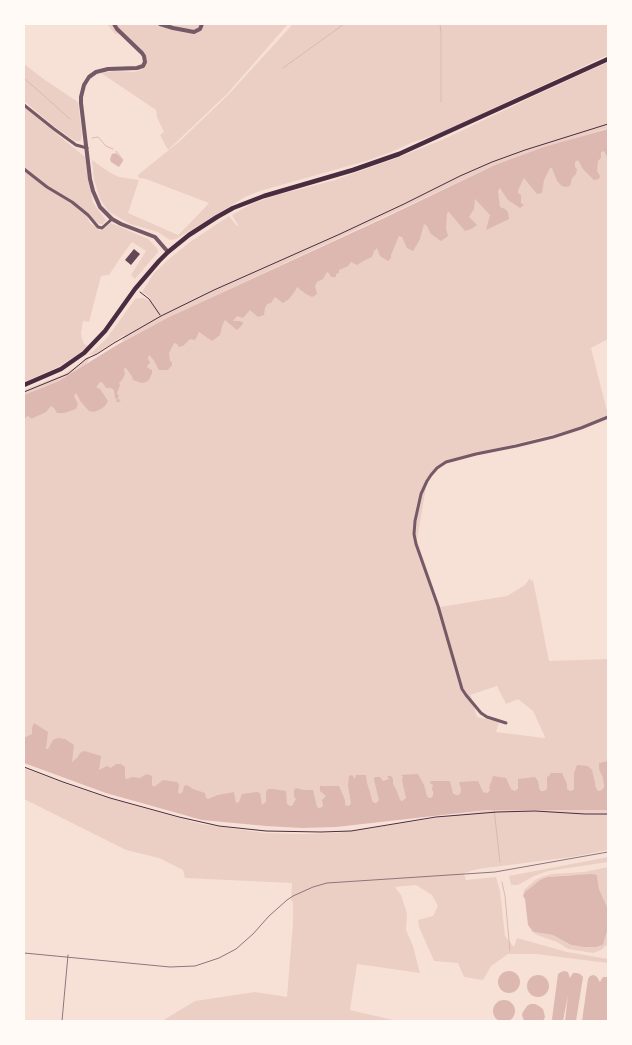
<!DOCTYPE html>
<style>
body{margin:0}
#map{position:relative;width:632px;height:1045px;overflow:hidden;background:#f7e1d7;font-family:Manrope,sans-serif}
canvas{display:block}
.frame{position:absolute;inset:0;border:25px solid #fffaf5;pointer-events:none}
</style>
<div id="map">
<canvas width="632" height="1045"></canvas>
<div class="frame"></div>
</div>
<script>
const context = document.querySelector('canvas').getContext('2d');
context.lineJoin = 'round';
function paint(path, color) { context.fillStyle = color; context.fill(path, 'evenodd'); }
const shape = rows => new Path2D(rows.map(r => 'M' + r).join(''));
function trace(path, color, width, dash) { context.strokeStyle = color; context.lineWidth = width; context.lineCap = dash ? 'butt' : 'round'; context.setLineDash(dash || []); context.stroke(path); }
const green = shape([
 [107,24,270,24,271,25,273,24,288,24,227,94,168,150,160,135,164,132,157,117,156,110,101,73,115,71,133,72,142,70,147,63,144,54,126,35,115,34],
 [293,24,608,24,608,55,440,133,411,143,389,153,366,161,260,191,245,197,176,239,170,240,158,232,130,224,108,211,100,199,94,179,92,160,109,172,119,177,139,180,128,213,178,235,196,217,209,203,146,179,139,178,138,175,180,141,228,95],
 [608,62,608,128,527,154,495,165,165,319,122,342,124,335,96,354,89,355,107,338,135,299,140,298,144,298,149,301,150,299,148,296,142,292,154,273,170,258,190,242,229,216,237,226,238,225,232,215,251,204,277,195,335,180,394,159,442,140,532,97],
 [24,64,45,80,78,102,82,135,81,141,75,141,55,127,24,101],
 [24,107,85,157,93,203,106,220,103,224,99,224,95,221,74,202,48,186,24,167],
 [608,149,608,339,591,348,608,415,596,421,579,428,466,456,441,465,427,481,417,540,440,607,507,596,525,585,530,578,531,581,533,580,549,661,608,659,608,784,604,784,602,790,598,791,596,788,595,784,574,788,573,790,570,791,567,790,567,786,547,789,545,791,542,791,539,788,518,787,515,791,511,789,489,788,490,790,487,793,485,793,461,789,460,794,457,795,453,792,432,791,433,796,429,798,427,796,425,791,406,798,402,801,400,800,397,794,379,796,379,800,376,803,373,802,372,797,351,803,349,806,345,805,344,801,323,806,320,808,317,807,289,806,268,807,214,805,89,775,24,741,24,417,166,346,268,302,275,297,424,223,449,212,450,212,475,198,476,200,524,177,525,178,561,163],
 [497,686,506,704,518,699,533,711,545,737,544,738,496,732,499,722,477,717,471,696,470,695],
 [24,170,72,204,87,216,90,223,96,227,100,231,111,223,148,239,157,248,158,252,135,279,131,275,146,251,132,242,123,254,109,275,101,276,89,322,83,321,81,333,82,339,84,344,88,346,74,357,58,367,24,382],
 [87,357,89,359,86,365,59,381,24,395,24,390,64,374,78,365],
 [24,768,74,787,105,797,201,824,265,833,301,834,337,833,424,820,487,810,608,810,608,850,572,857,478,869,464,873,466,880,496,877,500,891,505,936,514,947,517,938,567,952,608,959,608,963,536,954,508,954,491,966,483,980,464,977,458,963,434,961,419,927,418,920,433,916,438,906,432,895,416,885,395,887,401,895,407,913,406,930,413,946,420,973,357,964,350,1010,398,1021,162,1021,195,1001,255,992,287,997,293,923,293,901,291,901,292,883,185,878,183,870,159,858,126,850,24,799],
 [608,857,608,862,548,871,534,876,518,885,511,885,509,876],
 [608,867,608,909,599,889,597,875,572,875,547,877,540,880,525,892,523,896,524,890,535,880,542,877,551,874,584,872],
 [608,928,608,944,601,950,593,953,568,949,557,942,537,935,531,931,531,929,534,932,553,935,571,945,583,947,596,947,603,945]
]);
const water = shape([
 [608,129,608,159,604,151,601,152,601,158,598,161,597,171,600,176,599,179,594,180,583,169,578,160,575,162,575,167,577,169,576,174,572,178,570,186,566,187,562,186,557,181,552,168,550,168,544,180,542,193,537,194,524,178,518,190,518,193,521,195,521,203,524,205,520,208,508,200,500,188,498,191,500,207,505,209,508,212,509,219,486,230,490,215,475,199,474,209,469,217,477,225,471,229,465,231,449,212,447,213,446,229,448,236,441,241,431,234,427,226,424,224,420,239,413,251,407,248,402,237,399,236,391,255,391,258,388,261,380,256,377,248,374,251,372,257,365,260,357,265,351,262,348,266,339,270,339,273,336,274,336,277,331,277,329,273,327,272,323,279,317,282,315,286,317,294,312,297,306,294,297,287,295,291,289,299,283,303,275,297,271,303,267,304,265,308,264,315,258,317,250,310,243,318,237,316,233,321,239,321,243,322,243,324,237,330,225,320,222,326,220,335,212,341,199,332,195,340,190,339,183,346,179,347,177,344,174,343,169,353,170,361,172,362,172,365,168,370,159,370,153,359,149,355,148,358,150,363,147,366,148,368,152,370,152,373,149,380,146,382,142,383,133,380,132,376,125,367,124,370,125,374,122,380,119,383,120,385,117,393,119,396,117,399,121,400,119,402,116,402,117,400,115,398,114,390,111,388,106,388,103,383,100,382,96,387,100,389,108,401,105,406,101,409,94,412,89,411,81,402,76,393,74,396,78,404,76,409,64,413,57,413,54,408,51,406,46,412,31,419,30,417,27,416,24,420,24,395,59,381,117,345,167,318,382,219,495,165,544,147],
 [116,153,122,159,123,161,119,167,111,162,110,159,112,154],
 [34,723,48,732,46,749,48,749,53,740,58,738,65,739,74,745,72,762,78,757,80,753,84,751,88,752,101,756,99,770,107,766,111,768,116,764,121,764,125,767,125,778,127,779,132,777,140,778,147,774,152,776,152,785,154,787,163,780,177,782,179,785,178,793,180,794,183,791,184,786,187,785,193,789,205,793,206,798,208,799,218,795,234,792,236,803,239,802,242,794,257,792,260,793,262,805,266,802,266,792,268,789,273,789,286,791,287,804,290,806,292,806,296,799,294,797,294,790,296,788,304,790,313,790,317,807,320,808,323,806,322,800,326,796,320,791,320,786,339,786,345,800,345,805,349,806,351,803,348,786,349,776,352,775,355,779,356,775,366,775,367,783,373,802,376,803,379,800,374,780,374,778,375,777,380,777,383,781,389,779,387,776,391,776,393,779,393,784,396,789,400,800,402,801,406,798,402,780,403,777,401,775,418,774,424,785,427,796,429,798,432,797,433,794,432,788,433,785,430,783,431,781,450,781,453,793,457,795,460,794,461,789,459,782,478,781,483,792,487,793,490,790,489,788,493,776,506,778,511,789,515,791,518,788,518,779,535,777,538,781,539,788,541,791,544,791,547,789,547,777,549,776,551,773,562,773,567,784,567,789,570,791,573,790,574,788,574,773,577,765,588,766,592,770,596,788,598,791,602,790,604,786,603,778,599,769,599,763,608,761,608,810,487,810,336,827,302,828,266,826,202,820,106,793,24,763,24,738,32,734,32,728],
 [591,874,597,875,599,889,608,909,608,928,603,945,596,947,583,947,571,945,553,935,534,932,531,929,528,925,525,899,523,896,525,892,540,880,547,877],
 '498 982a11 11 0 1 1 22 0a11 11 0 1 1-22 0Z',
 [564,971,568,972,570,978,573,973,577,973,580,974,583,977,576,1021,565,1021,568,995,563,1021,553,1021,552,1019,558,974,561,972],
 '527 986a11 11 0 1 1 22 0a11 11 0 1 1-22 0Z',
 [594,975,597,977,600,982,603,977,608,977,608,1013,607,1021,582,1021,588,979,590,976],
 '493 1011a11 11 0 1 1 22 0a11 11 0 1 1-22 0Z',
 [530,1004,535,1004,539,1006,543,1009,545,1017,543,1021,524,1021,522,1015,523,1012,527,1006]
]);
const stream = shape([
 [440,24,441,33,441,102],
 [283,68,344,24],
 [24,78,70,119],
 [92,138,98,137,106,146,113,149],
 [116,151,123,160],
 [494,809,500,862],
 [502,882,505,896,510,951]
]);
const building = shape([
 [134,249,140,254,131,265,125,260]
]);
const path = shape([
 [140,292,149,299,160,315],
 [24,392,68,374,86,359,97,354,114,343,161,316,214,290,340,234,404,204,460,176,492,162,525,150,608,124],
 [24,767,63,782,110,798,179,817,219,826,266,831,321,832,351,831,436,817,497,812,535,811,585,814,608,814]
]);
const minor = shape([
 [24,105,54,129,76,145,87,148],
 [24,169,47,187,72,202,88,215,98,227,102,228,112,219],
 [506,723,487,717,481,713,466,695,462,689,438,606,416,544,414,534,415,521,421,494,427,481,431,475,437,468,446,462,476,454,516,446,553,437,581,428,608,417]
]);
const tertiary = shape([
 [114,24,117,29,142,53,144,56,145,62,143,66,137,68,108,69,96,72,89,77,84,85,81,97,81,103,90,179,93,191,100,207,112,219,121,224,155,237,168,252],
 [160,24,173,28,194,32,200,29,202,24]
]);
const secondary = shape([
 [24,385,61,369,84,353,105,331,135,289,159,261,168,252,189,235,217,217,233,208,264,196,353,170,399,154,608,59]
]);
const rail = shape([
 [24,953,170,967,195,966,219,958,236,949,253,934,269,916,287,900,293,896,313,887,327,883,495,872,608,852],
 [62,1021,68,955]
]);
paint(green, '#ebcfc5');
paint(water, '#dcb8b0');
trace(stream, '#dcb8b0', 1);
paint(building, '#644757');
trace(path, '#4a2c40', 1);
trace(minor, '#755966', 3);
trace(tertiary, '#755966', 4);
trace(secondary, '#4a2c40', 4.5);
trace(rail, '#8f747c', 1);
</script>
